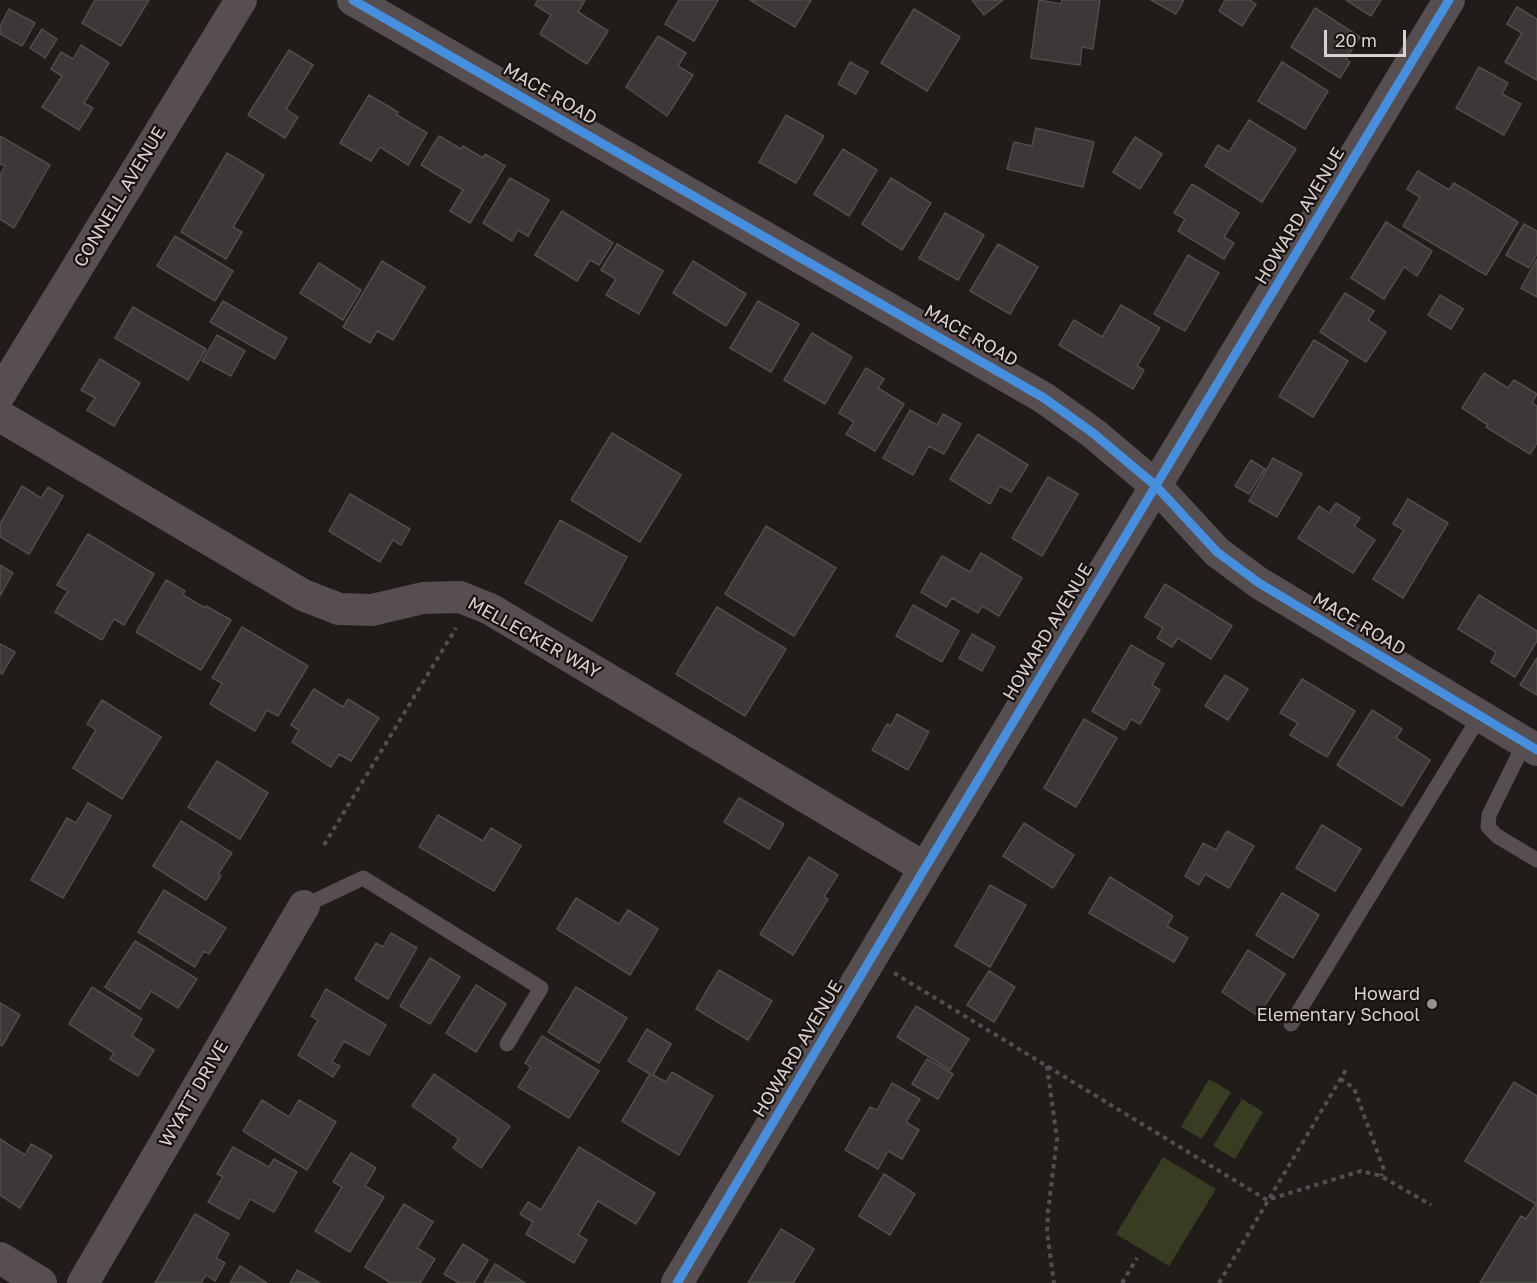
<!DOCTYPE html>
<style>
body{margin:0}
#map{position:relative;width:1537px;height:1283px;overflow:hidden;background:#201c1a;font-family:"Golos Text",sans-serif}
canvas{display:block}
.scale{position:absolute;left:1324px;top:30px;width:82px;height:27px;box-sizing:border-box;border:3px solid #d7d2d0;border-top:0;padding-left:8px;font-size:18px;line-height:21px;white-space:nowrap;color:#d7d2d0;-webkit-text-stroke:4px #19120f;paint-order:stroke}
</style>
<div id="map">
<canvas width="1537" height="1283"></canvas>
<div class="scale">20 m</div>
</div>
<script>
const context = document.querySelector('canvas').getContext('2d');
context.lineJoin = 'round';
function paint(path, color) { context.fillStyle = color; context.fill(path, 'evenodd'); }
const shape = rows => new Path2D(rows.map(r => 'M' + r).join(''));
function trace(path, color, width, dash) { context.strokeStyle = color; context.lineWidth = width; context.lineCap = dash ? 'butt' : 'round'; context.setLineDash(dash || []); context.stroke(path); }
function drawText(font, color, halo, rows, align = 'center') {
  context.font = font + ' "Golos Text",sans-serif'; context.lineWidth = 4.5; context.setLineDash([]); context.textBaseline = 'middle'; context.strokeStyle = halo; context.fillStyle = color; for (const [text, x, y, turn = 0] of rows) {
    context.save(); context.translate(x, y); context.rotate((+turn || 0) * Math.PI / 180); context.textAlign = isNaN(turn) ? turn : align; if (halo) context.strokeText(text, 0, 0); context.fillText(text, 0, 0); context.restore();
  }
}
const green = shape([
 [1209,1079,1231,1092,1202,1139,1181,1127],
 [1242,1099,1263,1112,1235,1159,1213,1146],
 [1163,1157,1216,1189,1169,1266,1116,1234]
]);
const building = shape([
 [95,0,149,0,121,46,82,23,95,0],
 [538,0,585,0,578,12,608,31,587,64,540,34,551,15,535,5,538,0],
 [679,0,718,0,694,41,665,24,679,0],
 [750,0,811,0,795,27,750,0],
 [972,0,1003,0,984,15,972,0],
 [1039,0,1061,4,1062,0,1100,0,1093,49,1082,47,1080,65,1031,58,1039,0],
 [1151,0,1184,0,1176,14,1151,0],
 [1225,0,1250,0,1256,4,1242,26,1219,11,1225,0],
 [1346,0,1381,0,1371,16,1346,0],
 [1517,7,1537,19,1537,80,1505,62,1522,33,1507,24,1517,7],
 [1315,8,1360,37,1346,59,1350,62,1340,78,1291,47,1315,8],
 [9,9,35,23,22,46,0,34,0,26,9,9],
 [914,9,960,37,927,91,881,63,914,9],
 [42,29,57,39,45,58,30,48,42,29],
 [658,36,686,53,678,66,693,75,667,116,626,87,658,36],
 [81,45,109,63,84,103,93,108,79,130,42,107,62,76,51,69,61,52,73,59,81,45],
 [289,50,313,65,286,109,298,117,285,138,248,115,289,50],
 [850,62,868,72,856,94,838,84,850,62],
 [1282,62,1328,91,1305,129,1258,101,1282,62],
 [1479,67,1508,83,1502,94,1521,104,1504,135,1456,108,1479,67],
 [369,95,398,112,397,115,427,133,408,165,380,147,371,161,340,143,369,95],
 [786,115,824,136,796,183,759,162,786,115],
 [1249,120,1296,149,1262,202,1205,166,1218,145,1229,152,1249,120],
 [1036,128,1094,142,1083,187,1007,169,1014,142,1032,146,1036,128],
 [0,136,50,165,14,228,0,219,0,175,5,166,0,164,0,136],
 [439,136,461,149,463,146,483,158,485,154,505,166,470,223,450,211,463,190,421,165,439,136],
 [1135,137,1162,154,1140,189,1113,172,1135,137],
 [843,149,877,170,849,216,814,194,843,149],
 [227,153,264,175,233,227,242,232,226,259,181,232,227,153],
 [1418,171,1449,190,1454,183,1518,222,1486,275,1403,226,1420,197,1407,189,1418,171],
 [510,178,549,200,528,236,518,230,512,241,483,223,510,178],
 [891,178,931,203,902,250,862,224,891,178],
 [1192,184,1239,213,1224,237,1234,243,1224,259,1178,231,1185,219,1174,213,1192,184],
 [562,211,613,243,599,265,590,260,577,281,535,255,562,211],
 [945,213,984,235,958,280,919,258,945,213],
 [1386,222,1432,251,1417,276,1404,267,1384,299,1351,278,1386,222],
 [1524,224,1537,231,1537,254,1529,268,1506,255,1524,224],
 [175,236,233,271,215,301,157,266,175,236],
 [617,244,663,271,639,314,606,295,616,279,601,270,617,244],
 [998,244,1038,267,1010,314,970,291,998,244],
 [1188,255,1219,273,1185,331,1154,314,1188,255],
 [1537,259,1537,297,1521,288,1537,259],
 [382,261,425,287,393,340,377,331,370,343,343,327,382,261],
 [693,261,746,294,726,326,673,293,693,261],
 [319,263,361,290,343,320,300,293,319,263],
 [1345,293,1374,311,1368,320,1386,332,1366,362,1320,332,1345,293],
 [1440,295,1463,309,1451,329,1428,315,1440,295],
 [223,301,287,338,275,359,210,322,223,301],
 [758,301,799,324,771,372,730,348,758,301],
 [1121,305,1160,328,1137,366,1144,370,1133,389,1059,345,1074,320,1102,337,1121,305],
 [133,307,206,349,188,380,115,338,133,307],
 [812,333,852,357,825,404,784,380,812,333],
 [217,335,245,351,231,376,202,361,217,335],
 [1314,340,1348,361,1313,417,1279,396,1314,340],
 [100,359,140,383,114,426,87,410,95,398,81,390,100,359],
 [866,368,884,379,878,388,904,404,875,451,846,434,854,422,839,413,866,368],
 [1484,373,1508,388,1514,380,1537,394,1532,403,1537,406,1537,443,1530,454,1486,427,1488,425,1462,408,1484,373],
 [910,410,937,425,943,414,961,424,944,454,929,446,913,475,883,458,910,410],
 [612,433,681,475,640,542,571,500,612,433],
 [978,434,1028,465,1011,492,1000,486,990,504,950,479,978,434],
 [1273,458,1302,474,1277,517,1249,501,1273,458],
 [1251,460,1265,469,1249,494,1235,486,1251,460],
 [1048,477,1078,494,1042,556,1012,538,1048,477],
 [22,486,41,498,48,487,63,496,29,554,0,537,0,524,22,486],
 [350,494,410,529,401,545,393,540,380,562,329,531,350,494],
 [1408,499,1448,523,1403,598,1373,579,1404,530,1393,524,1408,499],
 [1336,503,1360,518,1354,526,1375,540,1353,573,1298,538,1319,506,1329,513,1336,503],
 [560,520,627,557,592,621,525,583,560,520],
 [766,526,836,568,794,636,725,594,766,526],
 [88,534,154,574,124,625,114,619,102,640,55,612,68,591,57,585,88,534],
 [981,553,1022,578,999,616,982,606,978,613,952,598,946,607,921,592,942,556,970,572,981,553],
 [0,565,13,573,0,596,0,565],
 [166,580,185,591,183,595,205,608,206,606,231,620,201,670,136,632,166,580],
 [1165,584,1232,626,1211,659,1178,638,1172,647,1157,638,1163,628,1145,617,1165,584],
 [1479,595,1537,631,1537,641,1515,677,1491,662,1496,652,1458,629,1479,595],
 [913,605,959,631,942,662,896,636,913,605],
 [717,607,786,649,745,716,676,674,717,607],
 [242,627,308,666,278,716,267,710,255,731,210,704,222,683,212,678,242,627],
 [972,634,995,647,982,671,959,658,972,634],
 [0,644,15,652,2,674,0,673,0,644],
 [1131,645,1164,664,1152,685,1160,690,1140,724,1131,719,1125,730,1092,711,1131,645],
 [1537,658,1537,695,1520,685,1537,658],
 [1225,675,1248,689,1228,720,1205,706,1225,675],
 [1302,679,1355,711,1327,757,1290,735,1298,723,1280,713,1302,679],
 [314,689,343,707,348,699,379,718,351,761,339,754,331,767,292,742,299,730,291,725,314,689],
 [102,700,161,737,122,799,73,768,96,730,87,724,102,700],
 [1372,710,1402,729,1396,738,1430,760,1402,806,1337,765,1372,710],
 [897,714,929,732,908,770,872,750,887,724,891,726,897,714],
 [1084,719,1117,738,1076,807,1044,788,1084,719],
 [217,761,268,793,240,839,188,807,217,761],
 [739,798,784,824,769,849,724,822,739,798],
 [88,803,111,816,63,898,31,880,67,818,76,823,88,803],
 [438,815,483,841,491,828,521,846,494,891,419,847,438,815],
 [181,821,232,853,218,874,221,876,206,900,153,866,181,821],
 [1024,823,1074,855,1053,888,1003,856,1024,823],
 [1322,825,1361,849,1335,891,1296,868,1322,825],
 [1227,831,1254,846,1229,888,1205,874,1199,885,1185,876,1203,843,1216,850,1227,831],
 [809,857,838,875,824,897,828,899,793,955,760,934,809,857],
 [1110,877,1173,916,1167,926,1188,938,1174,962,1089,913,1110,877],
 [990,885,1026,905,990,967,955,946,990,885],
 [164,890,226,928,209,954,204,951,195,967,138,932,164,890],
 [1282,893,1319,915,1293,958,1256,935,1282,893],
 [576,898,619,924,628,910,658,929,630,975,557,929,576,898],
 [391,933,417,948,388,999,355,979,376,943,383,947,391,933],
 [135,941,197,979,178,1008,151,991,140,1009,105,987,135,941],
 [1248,950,1285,974,1258,1016,1222,992,1248,950],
 [430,958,460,977,430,1024,400,1006,430,958],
 [719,970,772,1001,748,1040,696,1009,719,970],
 [989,971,1015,987,994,1022,967,1005,989,971],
 [476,985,506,1004,476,1052,446,1033,476,985],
 [92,987,142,1019,132,1036,154,1050,138,1076,110,1059,114,1053,69,1024,92,987],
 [576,987,627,1018,599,1063,548,1032,576,987],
 [326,989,386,1025,369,1055,344,1041,332,1062,340,1066,333,1077,298,1055,318,1020,311,1016,326,989],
 [0,1003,20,1015,2,1046,0,1045,0,1003],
 [916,1006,969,1039,950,1070,897,1037,916,1006],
 [647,1029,671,1044,653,1075,666,1082,672,1072,713,1096,679,1155,622,1121,650,1074,628,1061,647,1029],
 [542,1036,599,1071,569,1118,518,1087,531,1067,525,1063,542,1036],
 [927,1059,953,1074,938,1099,912,1084,927,1059],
 [434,1074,510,1126,481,1168,453,1148,459,1139,412,1106,434,1074],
 [1514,1082,1537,1096,1537,1283,1480,1283,1521,1216,1526,1219,1536,1204,1465,1161,1514,1082],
 [892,1083,920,1099,906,1122,919,1130,902,1159,888,1151,878,1169,845,1150,870,1107,877,1110,892,1083],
 [262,1100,289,1117,299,1100,336,1122,307,1170,243,1131,262,1100],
 [0,1139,25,1155,31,1144,52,1156,20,1208,0,1195,0,1139],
 [233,1147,269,1167,274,1159,297,1172,274,1212,250,1199,239,1219,208,1202,223,1177,217,1174,233,1147],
 [579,1147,655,1193,636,1224,598,1201,578,1235,587,1240,574,1263,526,1234,533,1222,520,1214,528,1202,541,1210,579,1147],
 [351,1153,376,1168,365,1186,384,1197,350,1252,315,1231,342,1187,333,1182,351,1153],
 [884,1174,915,1194,890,1235,859,1216,884,1174],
 [404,1204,433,1222,417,1248,435,1259,420,1283,391,1283,365,1267,404,1204],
 [195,1214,229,1234,216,1258,225,1263,215,1281,206,1275,201,1283,155,1283,195,1214],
 [781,1229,814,1249,793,1283,748,1283,781,1229],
 [463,1244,488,1260,474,1283,459,1283,444,1274,463,1244],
 [495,1264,525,1283,484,1283,495,1264],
 [240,1266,267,1283,230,1283,240,1266],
 [297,1270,320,1283,290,1283,297,1270]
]);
const path = shape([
 [324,845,456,628],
 [894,973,1267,1200,1361,1171,1381,1176,1431,1205],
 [1047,1066,1057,1139,1048,1211,1047,1232,1054,1283],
 [1340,1079,1354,1088,1384,1170,1381,1176],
 [1122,1283,1137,1258],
 [1219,1283,1347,1068]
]);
const lane = shape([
 [1525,742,1489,815,1488,827,1497,836,1537,860],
 [304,906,363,878,541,988,507,1044],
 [1291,1024,1480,716]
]);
const street = shape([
 [353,0,1044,398,1093,433,1156,486,1217,552,1259,583,1537,750],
 [0,394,241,0],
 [0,416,303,595,339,609,372,610,423,598,460,597,490,609,925,868],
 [0,1258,41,1283],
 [83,1283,304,906],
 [677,1283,925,868,1449,0]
]);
const cycleway = shape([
 [353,0,1044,398,1093,433,1156,486,1217,552,1259,583,1537,750],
 [677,1283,925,868,1449,0]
]);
const markers = [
 [1432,1004,6,"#979290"]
];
const streetNames = [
 ["MACE ROAD",550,94,30],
 ["CONNELL AVENUE",120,197,-59],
 ["HOWARD AVENUE",1300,216,-59],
 ["MACE ROAD",971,336,30],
 ["MACE ROAD",1359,624,31],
 ["HOWARD AVENUE",1048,632,-59],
 ["MELLECKER WAY",534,638,29],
 ["HOWARD AVENUE",798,1049,-59],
 ["WYATT DRIVE",194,1094,-60]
];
const poiNames = [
 ["Howard",1420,994],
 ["Elementary School",1420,1015]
];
paint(green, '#393c21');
paint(building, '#3b3837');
trace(building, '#4f4c4a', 1.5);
trace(path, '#534e4f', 4, [4.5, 4.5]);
trace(lane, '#564e50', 15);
trace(street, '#564e50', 32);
trace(cycleway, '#468fdf', 9);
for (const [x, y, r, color] of markers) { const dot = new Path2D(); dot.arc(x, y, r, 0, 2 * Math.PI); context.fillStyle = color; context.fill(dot); trace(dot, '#19120f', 2); }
drawText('18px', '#d7d2d0', '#19120f', streetNames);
drawText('18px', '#d7d2d0', '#19120f', poiNames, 'right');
</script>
